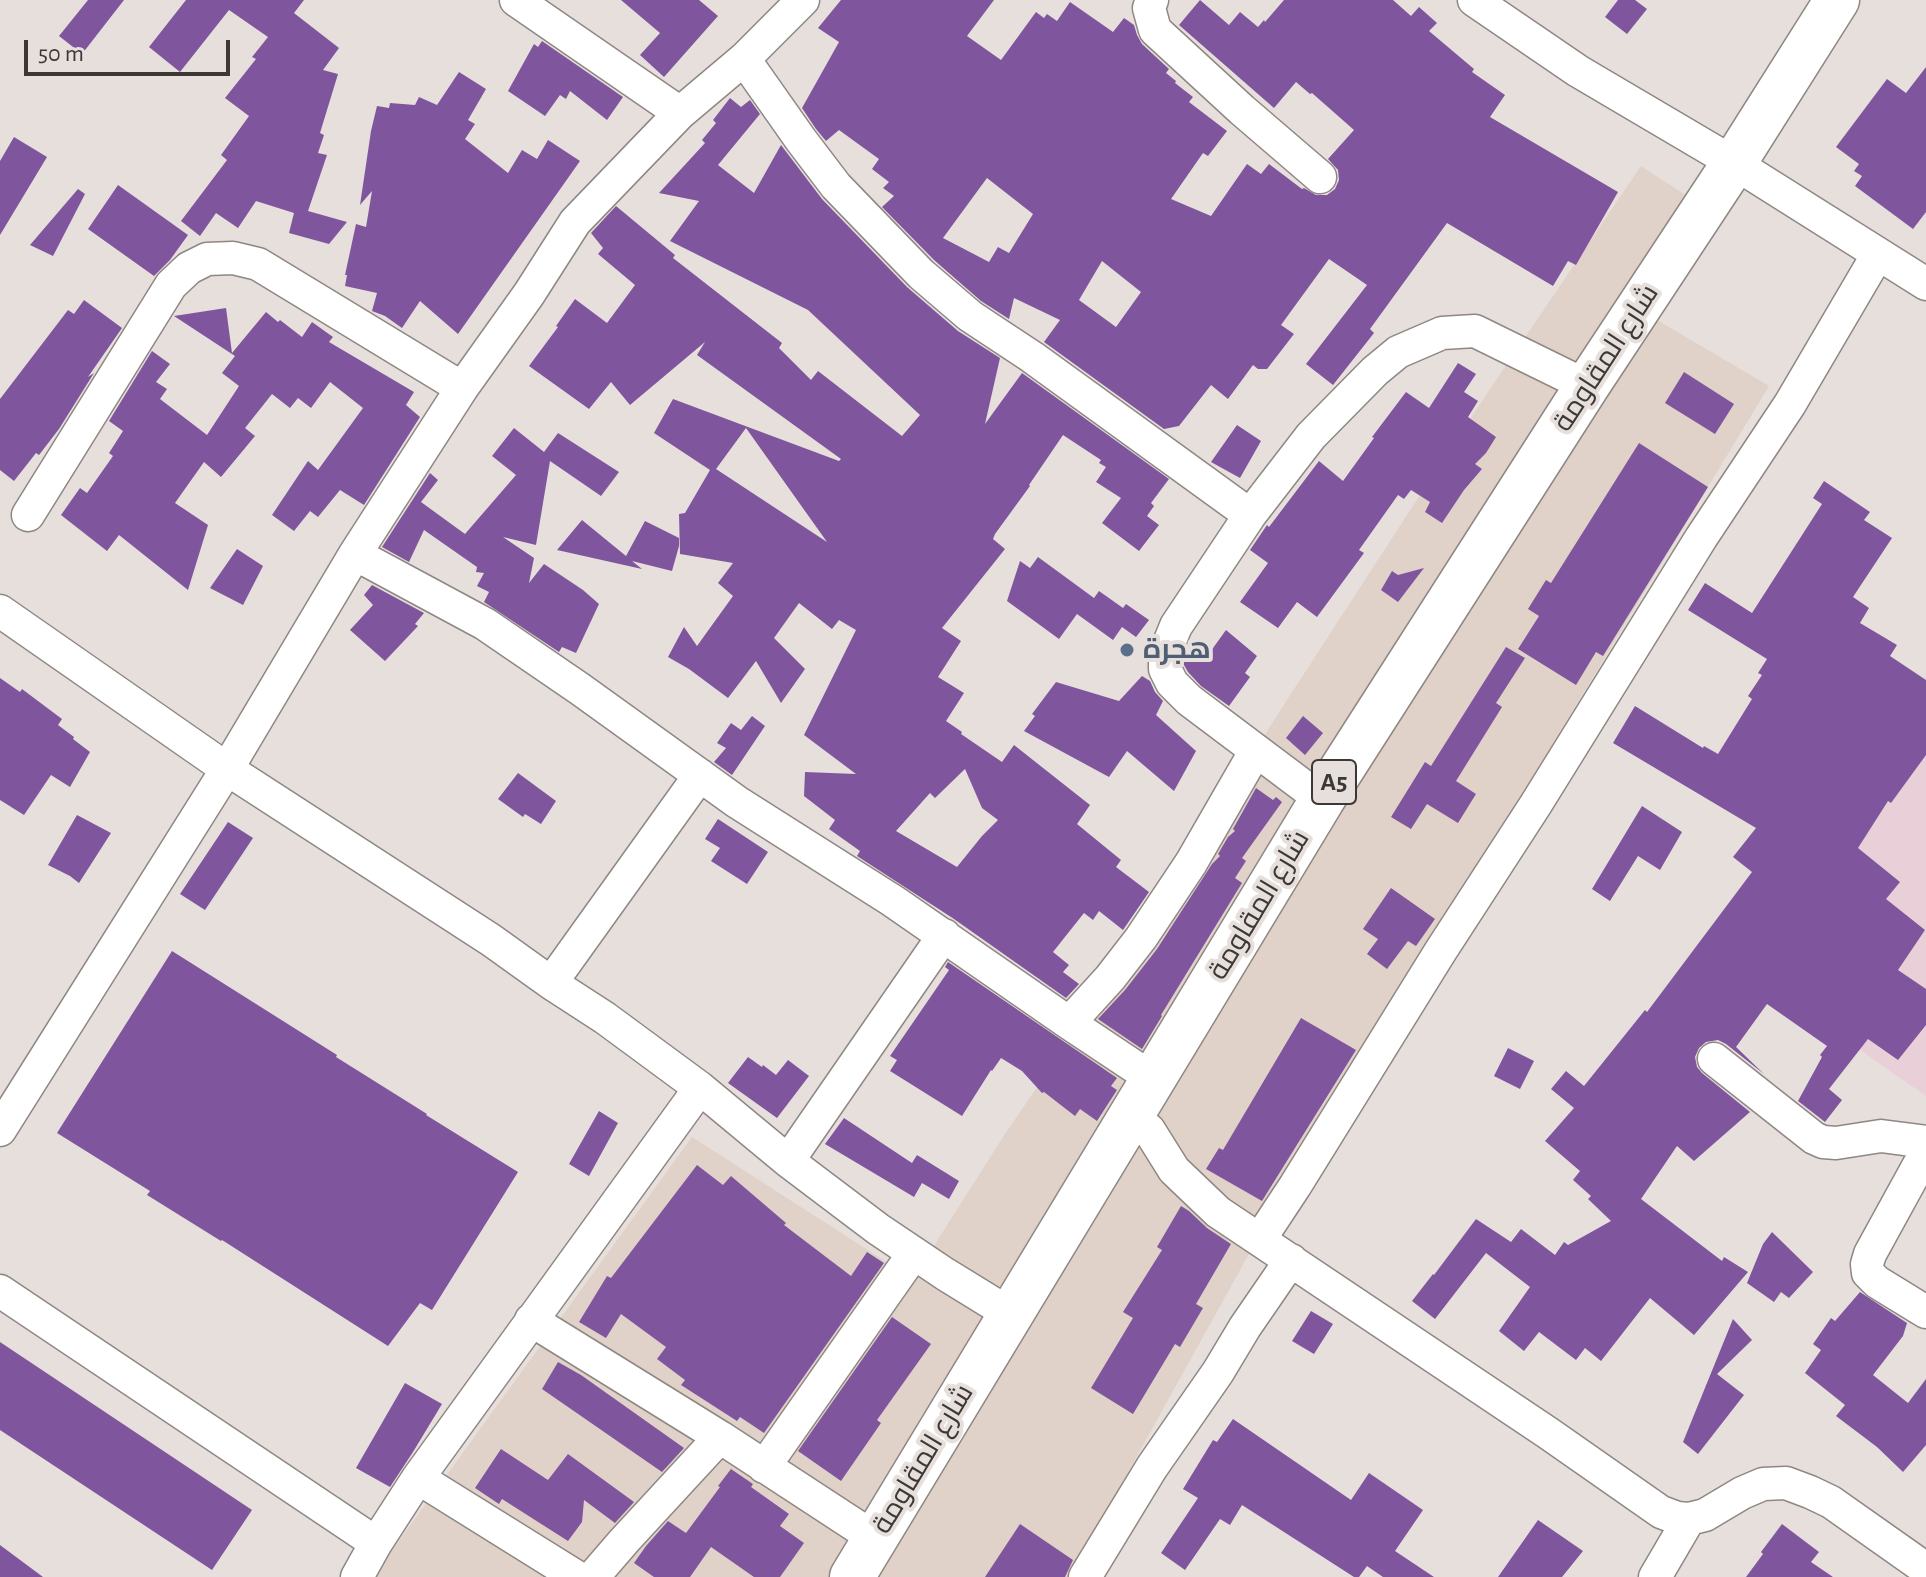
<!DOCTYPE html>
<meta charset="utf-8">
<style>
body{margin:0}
#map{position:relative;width:1926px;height:1577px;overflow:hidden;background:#e7dfdb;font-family:"Alegreya Sans",sans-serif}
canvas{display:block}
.scale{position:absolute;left:24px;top:40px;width:206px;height:36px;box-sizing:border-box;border:4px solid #3b3836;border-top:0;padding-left:10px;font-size:24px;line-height:28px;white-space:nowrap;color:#3b3836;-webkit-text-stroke:6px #e7dfdb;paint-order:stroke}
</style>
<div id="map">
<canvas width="1926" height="1577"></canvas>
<div class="scale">50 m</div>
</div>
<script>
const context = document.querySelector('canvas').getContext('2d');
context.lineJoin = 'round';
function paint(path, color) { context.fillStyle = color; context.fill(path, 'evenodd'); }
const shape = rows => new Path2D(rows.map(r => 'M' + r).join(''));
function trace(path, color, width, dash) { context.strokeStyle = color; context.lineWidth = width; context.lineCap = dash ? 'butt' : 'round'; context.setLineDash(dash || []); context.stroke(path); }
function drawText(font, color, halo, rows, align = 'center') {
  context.font = font + ' "Alegreya Sans",Cairo,sans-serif'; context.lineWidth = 8; context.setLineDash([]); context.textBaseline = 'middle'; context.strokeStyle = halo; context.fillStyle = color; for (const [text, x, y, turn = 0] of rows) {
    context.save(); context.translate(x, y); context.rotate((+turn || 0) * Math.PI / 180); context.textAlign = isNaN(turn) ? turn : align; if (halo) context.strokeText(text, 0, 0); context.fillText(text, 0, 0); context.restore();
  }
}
const built = shape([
 [1641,166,1690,198,836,1577,376,1577,393,1549,692,1137,913,1279,1003,1137,1085,1017,1285,703,1457,438],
 [1657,320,1769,386,1514,808,1327,1113,1070,1577,868,1577,1291,876]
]);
const education = shape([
 [1926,699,1926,1096,1734,962]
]);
const building = shape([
 [88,0,124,0,82,54,59,36],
 [186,0,304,0,294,13,339,48,323,70,338,74,320,133,324,135,318,153,327,155,308,211,347,222,329,244,289,233,294,213,256,201,238,228,216,213,200,236,181,221,227,160,221,155,249,116,225,98,256,59,252,57,268,37,229,10,180,72,149,47],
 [621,0,699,0,718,16,664,77,640,55,660,33],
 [841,0,994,0,967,36,1001,60,1036,12,1044,18,1047,14,1057,21,1070,2,1113,32,1124,18,1134,25,1137,35,1142,44,1169,69,1166,73,1176,81,1175,83,1193,97,1189,102,1227,131,1208,156,1203,153,1171,199,1211,216,1247,164,1261,174,1269,164,1302,189,1304,188,1316,195,1327,195,1335,189,1339,180,1338,170,1328,159,1354,130,1312,93,1310,94,1296,82,1274,108,1179,25,1200,0,1229,25,1240,12,1258,27,1264,20,1265,22,1284,0,1393,0,1411,16,1419,7,1437,23,1429,31,1474,69,1472,72,1505,95,1490,117,1618,192,1576,265,1568,261,1553,286,1447,223,1370,329,1374,333,1333,385,1306,364,1367,285,1329,259,1281,325,1294,334,1267,369,1258,369,1253,365,1228,399,1211,385,1179,426,1164,429,1044,342,1060,320,1014,298,1009,319,981,301,934,260,882,207,894,196,883,188,889,182,872,169,879,159,839,130,826,141,816,129,802,108,839,42,818,28],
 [987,178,1033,214,1009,253,998,247,989,262,943,238],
 [1102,261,1141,292,1116,327,1079,300],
 [1618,0,1635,0,1647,9,1627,34,1605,17],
 [542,41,623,97,607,120,570,91,566,99,560,95,545,116,508,91,534,44,538,47],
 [1926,67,1926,212,1913,229,1855,186,1862,176,1854,171,1859,164,1836,147,1887,79,1906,93],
 [459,72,486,89,468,120,475,124,465,139,508,173,522,150,537,159,548,140,580,161,458,334,420,301,402,328,385,316,372,311,377,293,345,286,347,275,345,275,356,224,366,227,372,191,360,205,371,131,377,106,389,108,390,103,415,105,419,97,437,105],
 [730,98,741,107,750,100,760,114,718,165,754,193,781,145,822,199,907,287,958,331,1000,358,985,424,1022,373,1169,479,1151,503,1154,506,1147,516,1159,525,1139,551,1102,523,1121,498,1096,482,1106,467,1099,463,1101,460,1063,435,1029,485,1030,486,995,534,993,539,1005,549,942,628,961,641,938,677,964,693,946,721,962,732,961,734,1002,762,1014,745,1090,805,1077,824,1121,860,1116,867,1149,892,1123,930,1099,911,1093,920,1084,913,1053,952,1069,965,1063,972,1079,984,1066,998,954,919,857,856,860,851,829,829,835,820,804,796,805,772,856,774,804,735,856,630,839,620,832,629,799,603,774,638,805,669,781,703,756,661,728,698,689,669,668,657,684,627,697,646,733,596,718,583,733,563,680,554,679,514,685,513,710,470,654,433,673,399,839,461,841,459,697,355,705,342,630,405,611,382,589,409,529,366,558,327,556,326,575,299,607,323,635,285,598,254,603,248,591,233,616,206,675,255,673,258,782,343,779,348,811,380,818,371,902,436,920,415,808,310,670,241,699,201,659,193,705,143,702,140,716,123,713,120],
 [746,428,827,542,716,469],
 [965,769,982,808,998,820,982,836,957,867,896,831,930,793,935,798],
 [14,137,47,157,0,235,0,161],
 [118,185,188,235,170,260,154,276,88,229],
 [78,189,85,194,53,256,30,245],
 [84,300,122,328,88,377,94,373,59,429,39,455,36,453,14,481,0,470,0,399,68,310,74,314],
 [226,308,232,353,266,312,278,322,280,320,302,337,312,322,333,337,329,342,414,392,406,405,420,417,364,505,340,490,318,517,310,511,294,531,272,515,308,461,318,470,363,408,330,382,311,408,298,398,290,408,272,394,245,428,255,436,221,477,204,462,175,503,208,525,188,590,119,535,107,551,61,515,80,488,87,493,113,456,109,453,123,431,109,421,152,351,170,364,156,382,167,389,160,399,207,435,239,386,222,373,235,356,174,316],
 [1458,363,1476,374,1464,392,1478,401,1468,417,1496,437,1486,453,1475,464,1482,469,1464,490,1442,523,1425,512,1430,502,1411,490,1404,499,1398,495,1359,550,1364,553,1317,617,1297,602,1278,628,1240,602,1268,563,1250,550,1267,525,1269,527,1319,461,1343,481,1374,438,1372,437,1406,392,1429,408],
 [1684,372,1734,404,1715,434,1665,403],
 [1237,425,1261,441,1240,478,1211,462],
 [514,428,544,452,558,433,619,472,601,496,550,461,536,545,503,537,534,558,529,583,544,564,583,590,599,604,576,653,562,647,559,652,484,602,489,592,477,586,484,573,476,572,477,567,424,530,409,562,382,547,430,473,438,480,421,502,465,534,516,475,492,456],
 [1639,443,1708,487,1603,656,1596,652,1576,685,1518,649,1539,616,1528,609,1546,580,1551,583],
 [1824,481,1870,512,1864,520,1892,538,1853,597,1869,608,1860,623,1897,645,1890,656,1926,680,1926,755,1891,803,1888,801,1858,848,1900,882,1886,899,1925,930,1898,970,1926,989,1926,1025,1898,1060,1868,1039,1829,1089,1842,1100,1825,1122,1798,1101,1822,1057,1820,1055,1827,1046,1767,1004,1736,1047,1764,1074,1726,1044,1718,1040,1706,1042,1699,1048,1695,1057,1697,1067,1702,1073,1750,1112,1694,1161,1677,1146,1641,1199,1722,1261,1724,1257,1748,1272,1694,1335,1650,1298,1601,1361,1585,1348,1576,1360,1539,1332,1524,1351,1499,1331,1530,1287,1486,1253,1435,1319,1412,1301,1433,1274,1434,1275,1476,1219,1511,1242,1521,1229,1555,1255,1564,1242,1568,1245,1611,1221,1588,1199,1591,1196,1573,1180,1580,1171,1545,1141,1574,1108,1551,1089,1566,1071,1584,1086,1645,1010,1647,1012,1752,872,1733,857,1756,828,1613,743,1635,706,1703,748,1704,746,1718,754,1752,699,1748,696,1762,675,1758,673,1767,659,1688,610,1705,583,1752,613,1822,504,1813,498],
 [582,520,626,556,645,521,679,538,679,546,672,571,632,561,642,569,557,550],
 [237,549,263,566,243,605,210,588],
 [1038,557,1094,598,1099,591,1123,608,1126,604,1149,620,1136,637,1122,627,1113,640,1077,614,1059,639,1007,601,1020,561,1030,568],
 [1424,568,1398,602,1381,590,1392,571,1398,575],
 [372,585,424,613,415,624,418,626,385,661,350,630,373,605,364,595],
 [1226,630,1257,656,1245,673,1250,677,1229,706,1201,686,1188,672,1184,665,1184,658,1193,645,1208,655],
 [1506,647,1525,658,1496,703,1502,707,1456,781,1476,794,1458,823,1427,804,1411,829,1391,817,1425,762,1431,766],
 [1142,676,1150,681,1155,692,1163,701,1156,715,1196,751,1174,791,1127,751,1109,777,1024,731,1035,716,1032,714,1056,682,1119,701],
 [0,678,20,692,22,689,62,719,58,725,74,737,73,739,90,752,70,787,51,775,24,815,0,800],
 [752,716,765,726,732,775,714,762,726,748,717,743,731,723,741,730],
 [1303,716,1323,733,1305,755,1286,738],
 [518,773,556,801,541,824,525,814,523,817,498,799],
 [1256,788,1273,800,1276,797,1282,802,1242,858,1246,861,1235,878,1242,883,1161,1015,1162,1016,1142,1049,1098,1019,1125,990,1157,949,1212,864,1220,856,1218,854,1228,837,1235,831,1233,829],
 [1642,806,1682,832,1660,870,1638,856,1610,901,1592,889],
 [77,815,111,833,79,883,70,876,48,865],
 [718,819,768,852,747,884,711,861,720,848,705,839],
 [228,822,253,838,205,910,180,894],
 [1391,888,1435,919,1416,946,1408,941,1387,969,1367,954,1378,939,1363,929],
 [172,951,337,1055,336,1057,427,1114,426,1115,518,1172,432,1310,420,1303,388,1346,222,1240,221,1241,147,1195,150,1191,57,1133],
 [948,962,1117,1078,1111,1086,1117,1090,1097,1121,1080,1109,1075,1116,1044,1092,1042,1093,1022,1071,1001,1058,992,1071,991,1070,962,1116,890,1071,897,1060,890,1056,949,970,945,967],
 [1301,1018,1356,1050,1262,1201,1206,1169,1219,1148,1223,1150],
 [1508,1048,1534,1061,1520,1089,1494,1076],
 [748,1057,762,1067,763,1065,776,1075,788,1060,809,1076,777,1118,728,1083],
 [599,1111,618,1123,589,1176,569,1164],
 [844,1118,912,1163,917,1155,959,1181,949,1199,922,1183,914,1197,825,1144],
 [697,1165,723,1185,731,1176,786,1223,784,1225,851,1276,867,1252,884,1263,764,1433,740,1417,737,1421,681,1385,685,1380,657,1359,666,1347,621,1314,606,1338,579,1322,607,1276,611,1278],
 [1181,1206,1189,1211,1207,1228,1231,1244,1196,1304,1203,1308,1180,1347,1175,1344,1133,1414,1091,1388,1133,1318,1123,1312,1162,1250,1157,1247],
 [1772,1232,1813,1272,1789,1298,1781,1292,1774,1302,1747,1283,1763,1244],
 [1860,1292,1907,1323,1903,1336,1873,1375,1908,1403,1926,1379,1926,1445,1903,1472,1877,1447,1836,1416,1845,1405,1805,1373,1821,1350,1813,1344,1831,1318,1835,1321],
 [1311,1311,1333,1324,1314,1354,1292,1341],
 [892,1317,931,1344,877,1420,881,1423,841,1481,798,1451],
 [1733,1319,1752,1340,1717,1374,1744,1395,1698,1454,1683,1442],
 [0,1342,252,1510,212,1570,0,1430],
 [558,1362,581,1375,684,1448,662,1472,542,1389],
 [405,1383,442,1404,413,1452,390,1487,356,1468],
 [1233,1419,1351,1500,1369,1473,1423,1510,1395,1551,1434,1577,1383,1577,1367,1566,1359,1577,1354,1577,1242,1505,1230,1525,1220,1519,1185,1570,1161,1553,1198,1498,1183,1489,1213,1440,1217,1442],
 [501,1449,548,1480,568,1454,634,1502,615,1523,584,1500,582,1522,568,1541,502,1499,499,1504,475,1488],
 [731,1469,753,1484,751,1487,789,1514,780,1526,804,1543,780,1577,754,1577,711,1547,690,1577,654,1577,634,1563,646,1546,668,1521,686,1533,720,1487,718,1486],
 [1538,1520,1583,1551,1562,1577,1498,1577],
 [1020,1524,1073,1560,1065,1577,985,1577],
 [1782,1524,1819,1552,1811,1562,1833,1577,1746,1577,1763,1554,1761,1552],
 [0,1545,43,1577,0,1577]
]);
const minor = shape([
 [516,0,680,113],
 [1152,0,1149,8,1155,30,1242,110,1320,177],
 [1474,0,1578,71,1734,163,1926,284],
 [744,59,801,140,836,186,921,274,970,316,1032,357,1250,515],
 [28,515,171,285,189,268,207,259,233,258,258,264,462,388],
 [355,554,485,624,580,689,737,802,893,901,1069,1023,1153,1079],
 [0,611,227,769,491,940,551,983,605,1018,700,1088,788,1161,878,1229,945,1274,1010,1314],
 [1322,800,1189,700,1172,683,1165,669,1165,653,1176,626,1250,515,1311,436,1375,371,1398,352,1442,333,1475,331,1587,386],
 [551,983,700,775],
 [1069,1023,1110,978,1141,938,1191,863,1255,752],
 [1714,1059,1814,1138,1823,1142,1836,1143,1881,1136,1926,1142],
 [1131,1115,1149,1130,1174,1170,1218,1212,1548,1433,1661,1512,1677,1518,1689,1519,1705,1515,1742,1493,1763,1484,1786,1483,1810,1492,1831,1502,1926,1569],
 [0,1130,227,769,355,554,462,388,529,294,575,222,680,113,744,59,803,0],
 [1926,1152,1870,1254,1867,1264,1868,1273,1877,1282,1926,1312],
 [788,1161,944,935],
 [1260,1239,1295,1186,1440,952,1536,804,1701,538,1790,404,1878,254],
 [0,1291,376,1543],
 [531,1320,720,1437,876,1539],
 [764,1467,914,1253],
 [418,1478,577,1577],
 [357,1577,376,1543,418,1478,700,1088],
 [593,1577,624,1541,720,1437],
 [1085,1577,1152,1467,1218,1372,1245,1327,1291,1260],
 [1655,1577,1689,1519]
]);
const highway = shape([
 [852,1577,1322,800,1587,386,1734,163,1837,0]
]);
const markers = [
 [1127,650,8,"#5c6f8a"]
];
const shields = [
 [1334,782,44]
];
const shieldNames = [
 ["A5",1334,782]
];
const streetNames = [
 ["شارع المقاومة",1606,358,-57],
 ["شارع المقاومة",1259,905,-59],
 ["شارع المقاومة",923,1459,-59]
];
const serviceNames = [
 ["هجرة",1143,650]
];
paint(built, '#e0d2c8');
paint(education, '#e9d0d8');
paint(building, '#7f569e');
trace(minor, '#8e8783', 35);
trace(highway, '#8e8783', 47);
trace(minor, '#fff', 32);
trace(highway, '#fff', 44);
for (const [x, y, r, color] of markers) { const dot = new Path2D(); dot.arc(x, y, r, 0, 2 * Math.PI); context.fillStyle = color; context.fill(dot); trace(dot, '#e7dfdb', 3); }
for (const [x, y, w] of shields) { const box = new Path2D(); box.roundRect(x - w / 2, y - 22, w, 44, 6); context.fillStyle = '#e7dfdb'; context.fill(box); trace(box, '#3b3836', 2); }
drawText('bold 26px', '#3b3836', null, shieldNames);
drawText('28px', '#3b3836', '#e7dfdb', streetNames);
drawText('bold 28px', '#4e5e75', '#e7dfdb', serviceNames, 'left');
</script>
